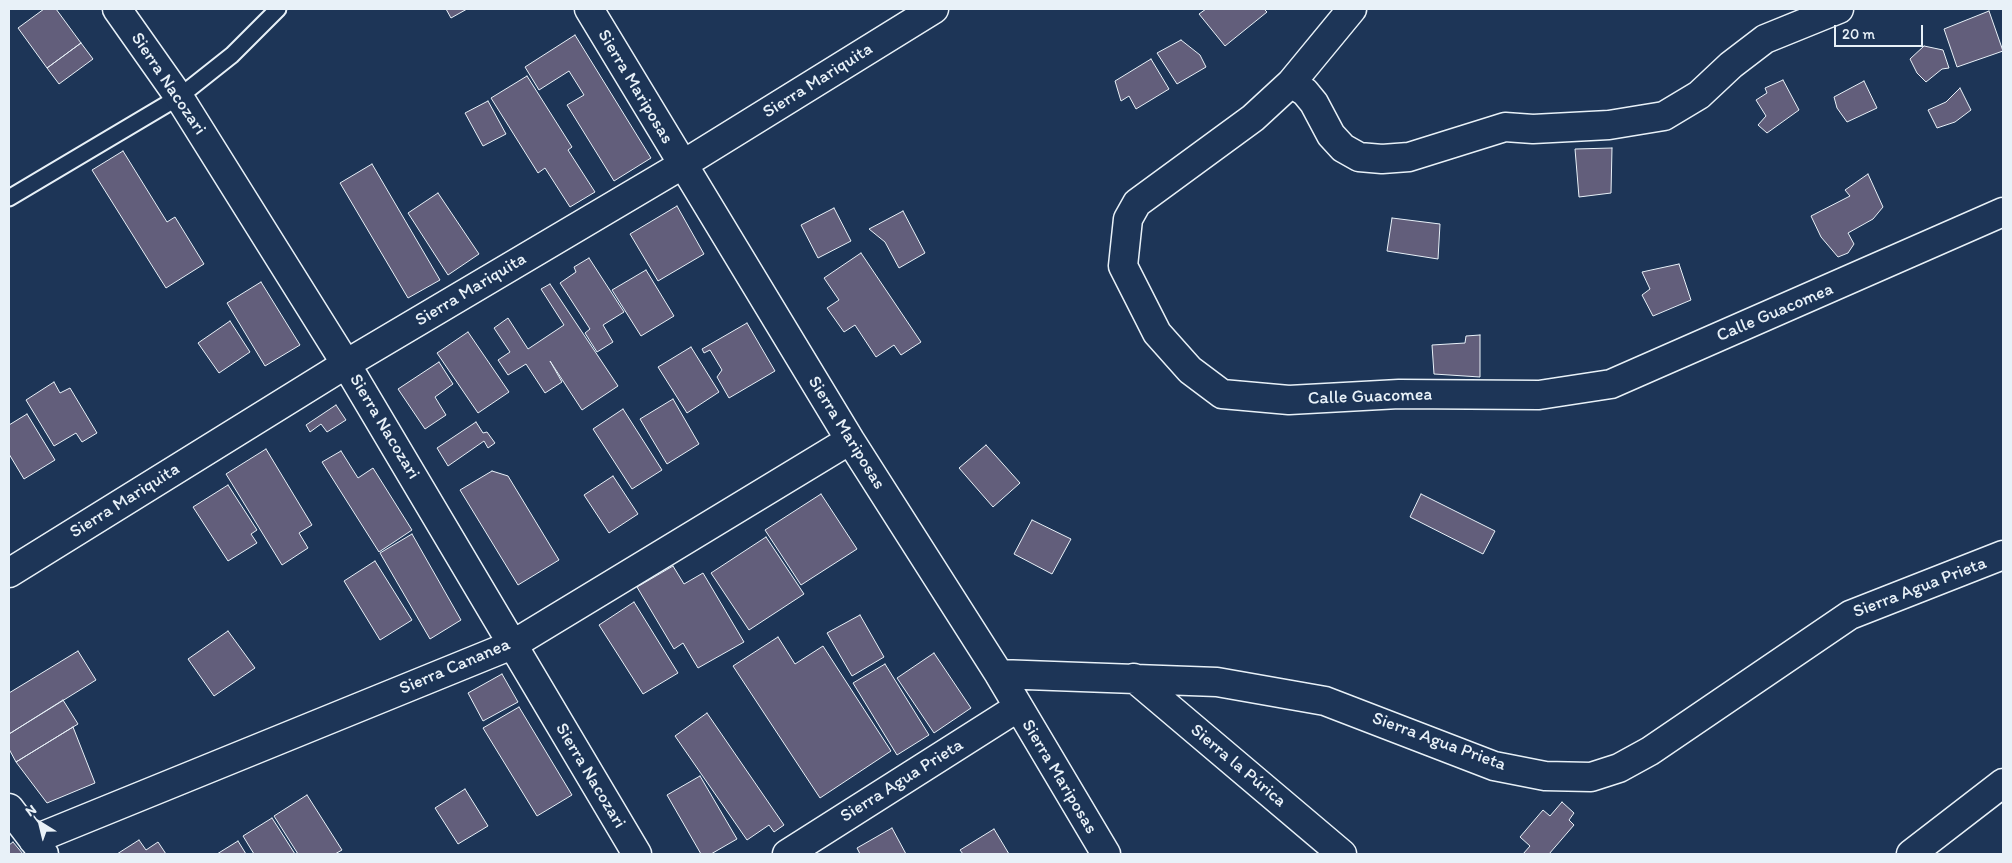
<!DOCTYPE html>
<meta charset="utf-8">
<style>
body{margin:0}
#map{position:relative;width:2012px;height:863px;overflow:hidden;background:#1d3557;font-family:Itim,sans-serif}
canvas{display:block}
.frame{position:absolute;inset:0;border:10px solid #e8f1f8;pointer-events:none}
.north{position:absolute;left:15px;top:798px;width:50px;height:50px;-webkit-text-stroke:4px #1d3557;paint-order:stroke;rotate:324deg;font-size:14px;font-weight:700;line-height:20px;text-align:center;color:#e8f1f8}
.north::after{content:'';display:block;margin:auto;width:18px;height:22px;background:#e8f1f8;clip-path:polygon(50% 0,100% 100%,50% 72%,0 100%)}
.scale{position:absolute;left:1834px;top:25px;width:89px;height:22px;box-sizing:border-box;border:2px solid #e8f1f8;border-top:0;padding-left:6px;font-size:15px;line-height:18px;white-space:nowrap;color:#e8f1f8;-webkit-text-stroke:4px #1d3557;paint-order:stroke}
</style>
<div id="map">
<canvas width="2012" height="863"></canvas>
<div class="frame"></div>
<div class="north">N</div>
<div class="scale">20 m</div>
</div>
<script>
const context = document.querySelector('canvas').getContext('2d');
context.lineJoin = 'round';
function paint(path, color) { context.fillStyle = color; context.fill(path, 'evenodd'); }
const shape = rows => new Path2D(rows.map(r => 'M' + r).join(''));
function trace(path, color, width, dash) { context.strokeStyle = color; context.lineWidth = width; context.lineCap = dash ? 'butt' : 'round'; context.setLineDash(dash || []); context.stroke(path); }
function drawText(font, color, halo, rows, align = 'center') {
  context.font = font + ' Itim,sans-serif'; context.lineWidth = 4; context.setLineDash([]); context.textBaseline = 'middle'; context.strokeStyle = halo; context.fillStyle = color; for (const [text, x, y, turn = 0] of rows) {
    context.save(); context.translate(x, y); context.rotate((+turn || 0) * Math.PI / 180); context.textAlign = isNaN(turn) ? turn : align; if (halo) context.strokeText(text, 0, 0); context.fillText(text, 0, 0); context.restore();
  }
}
const building = shape([
 [44,9,56,9,81,43,47,68,18,28,44,9],
 [446,9,467,9,451,18,446,9],
 [1206,9,1264,9,1267,12,1225,46,1199,14,1206,9],
 [1989,11,2003,51,1957,67,1944,29,1989,11],
 [575,35,651,158,614,181,567,105,584,95,569,71,539,90,525,67,575,35],
 [1181,40,1200,55,1206,67,1177,84,1157,53,1181,40],
 [81,43,93,59,59,84,47,68,81,43],
 [1924,46,1943,50,1949,68,1942,69,1926,82,1917,73,1910,59,1924,46],
 [1151,59,1169,89,1136,109,1129,96,1121,101,1115,81,1151,59],
 [527,76,572,147,568,150,595,192,570,207,545,168,538,173,491,98,527,76],
 [1783,80,1799,110,1767,133,1758,125,1766,116,1756,100,1767,93,1765,88,1783,80],
 [1864,81,1877,108,1847,122,1837,108,1834,97,1864,81],
 [1960,88,1971,110,1955,122,1937,128,1928,110,1946,102,1960,88],
 [488,101,506,134,483,146,465,113,488,101],
 [1612,148,1611,193,1579,197,1575,149,1612,148],
 [123,151,167,222,175,217,204,264,166,288,92,170,123,151],
 [372,164,440,280,408,298,340,183,372,164],
 [1868,174,1883,207,1873,219,1848,233,1854,244,1848,253,1838,257,1821,237,1811,216,1850,196,1845,190,1868,174],
 [438,193,479,254,448,275,408,213,438,193],
 [677,206,704,254,658,281,630,234,677,206],
 [834,208,851,241,818,258,801,225,834,208],
 [903,211,925,253,899,268,885,242,869,229,903,211],
 [1392,218,1440,224,1438,259,1387,251,1392,218],
 [861,253,921,342,901,355,894,345,876,357,855,325,844,332,827,308,839,300,824,278,861,253],
 [589,258,624,312,603,325,613,342,597,352,585,333,590,329,560,283,576,272,574,267,589,258],
 [1679,264,1691,300,1653,316,1642,295,1650,289,1642,272,1679,264],
 [646,270,674,316,641,336,612,290,646,270],
 [261,282,300,345,265,366,227,303,261,282],
 [550,284,618,386,582,410,550,361,562,382,545,393,526,364,508,375,498,360,510,352,494,328,508,318,528,349,564,325,541,289,550,284],
 [230,321,250,352,219,373,198,343,230,321],
 [747,323,775,371,729,398,717,377,722,370,710,350,704,353,702,349,747,323],
 [468,332,509,392,478,413,437,353,468,332],
 [1480,335,1480,377,1434,374,1432,345,1465,343,1466,336,1480,335],
 [691,347,719,392,687,413,658,367,691,347],
 [439,362,453,384,435,397,446,415,425,429,398,389,439,362],
 [54,382,60,393,70,388,97,433,82,442,76,433,54,446,26,400,54,382],
 [673,399,699,444,667,464,640,419,673,399],
 [336,405,346,420,327,432,321,424,310,432,306,425,336,405],
 [623,409,662,470,632,489,593,429,623,409],
 [27,414,55,460,24,479,9,454,9,425,27,414],
 [476,422,483,433,487,432,495,443,488,448,484,441,448,466,437,448,476,422],
 [986,445,1020,483,993,507,959,468,986,445],
 [266,449,312,525,299,533,308,548,282,565,226,474,266,449],
 [341,451,358,478,373,468,412,530,379,552,322,462,341,451],
 [492,471,508,476,559,560,518,585,460,490,492,471],
 [613,476,638,514,609,533,584,495,613,476],
 [228,485,257,530,251,534,257,543,228,561,193,507,228,485],
 [821,494,857,549,801,585,765,530,821,494],
 [1421,494,1495,531,1483,554,1410,517,1421,494],
 [1032,520,1071,539,1052,574,1014,554,1032,520],
 [412,534,461,620,430,639,380,553,412,534],
 [766,537,804,594,749,630,711,573,766,537],
 [375,561,412,620,380,640,344,581,375,561],
 [673,566,684,584,703,573,744,642,698,668,683,643,674,649,637,587,673,566],
 [634,602,678,673,643,694,599,625,634,602],
 [860,615,884,657,852,676,827,633,860,615],
 [228,631,255,668,214,696,188,659,228,631],
 [778,637,795,664,823,646,891,751,820,798,733,666,778,637],
 [78,651,96,680,9,734,9,693,78,651],
 [934,653,971,708,934,733,897,678,934,653],
 [885,664,929,735,897,755,853,683,885,664],
 [502,674,518,702,483,721,468,693,502,674],
 [63,700,78,724,16,762,9,749,9,734,63,700],
 [519,707,572,795,537,816,483,728,519,707],
 [707,713,784,825,774,832,769,825,747,840,675,736,707,713],
 [73,727,95,783,47,803,16,762,73,727],
 [700,776,737,839,711,854,701,854,667,795,700,776],
 [465,789,488,826,458,844,435,808,465,789],
 [307,795,342,850,335,854,298,854,274,816,307,795],
 [1562,802,1574,813,1569,820,1574,825,1549,854,1523,854,1530,846,1520,837,1543,810,1550,816,1562,802],
 [272,818,295,854,254,854,243,836,272,818],
 [892,828,906,854,860,854,857,848,892,828],
 [994,829,1009,854,963,854,960,850,994,829],
 [139,840,146,850,158,842,166,854,117,854,139,840],
 [238,841,246,854,217,854,238,841],
 [13,842,23,854,9,854,9,845,13,842]
]);
const lane = shape([
 [9,198,179,97,232,55,278,9]
]);
const street = shape([
 [117,9,179,97,346,364,637,854],
 [589,9,850,440,999,674,1106,854],
 [1352,9,1291,83,1253,118,1137,203,1128,219,1123,266,1157,333,1190,370,1222,394,1289,400,1399,394,1539,395,1611,384,2003,212],
 [1291,83,1305,92,1314,103,1331,135,1343,148,1359,157,1382,159,1409,157,1505,127,1533,129,1609,125,1664,116,1699,95,1731,65,1765,39,1839,9],
 [9,573,346,364,682,165,934,9],
 [999,674,1217,682,1325,701,1494,766,1545,776,1591,777,1619,768,1650,751,1850,615,2003,555],
 [1134,678,1342,854],
 [9,808,44,854],
 [33,840,512,645,850,440],
 [787,854,1017,708]
]);
const secondary = shape([
 [1911,854,2003,783]
]);
const streetNames = [
 ["Sierra Mariquita",818,81,-32],
 ["Sierra Nacozari",168,84,56],
 ["Sierra Mariposas",635,87,59],
 ["Sierra Mariquita",471,290,-31],
 ["Calle Guacomea",1775,313,-23],
 ["Calle Guacomea",1370,397,-2],
 ["Sierra Nacozari",384,427,59],
 ["Sierra Mariposas",846,433,58],
 ["Sierra Mariquita",125,501,-32],
 ["Sierra Agua Prieta",1920,588,-21],
 ["Sierra Cananea",455,667,-23],
 ["Sierra Agua Prieta",1439,742,20],
 ["Sierra la Púrica",1238,766,40],
 ["Sierra Nacozari",590,776,59],
 ["Sierra Mariposas",1059,777,59],
 ["Sierra Agua Prieta",902,781,-32]
];
paint(building, '#625e7b');
trace(building, '#e8f1f8', 1);
trace(lane, '#e8f1f8', 19);
trace(street, '#e8f1f8', 31);
trace(secondary, '#e8f1f8', 31);
trace(lane, '#1d3557', 15);
trace(street, '#1d3557', 28);
trace(secondary, '#1d3557', 28);
drawText('18px', '#e8f1f8', '#1d3557', streetNames);
</script>
